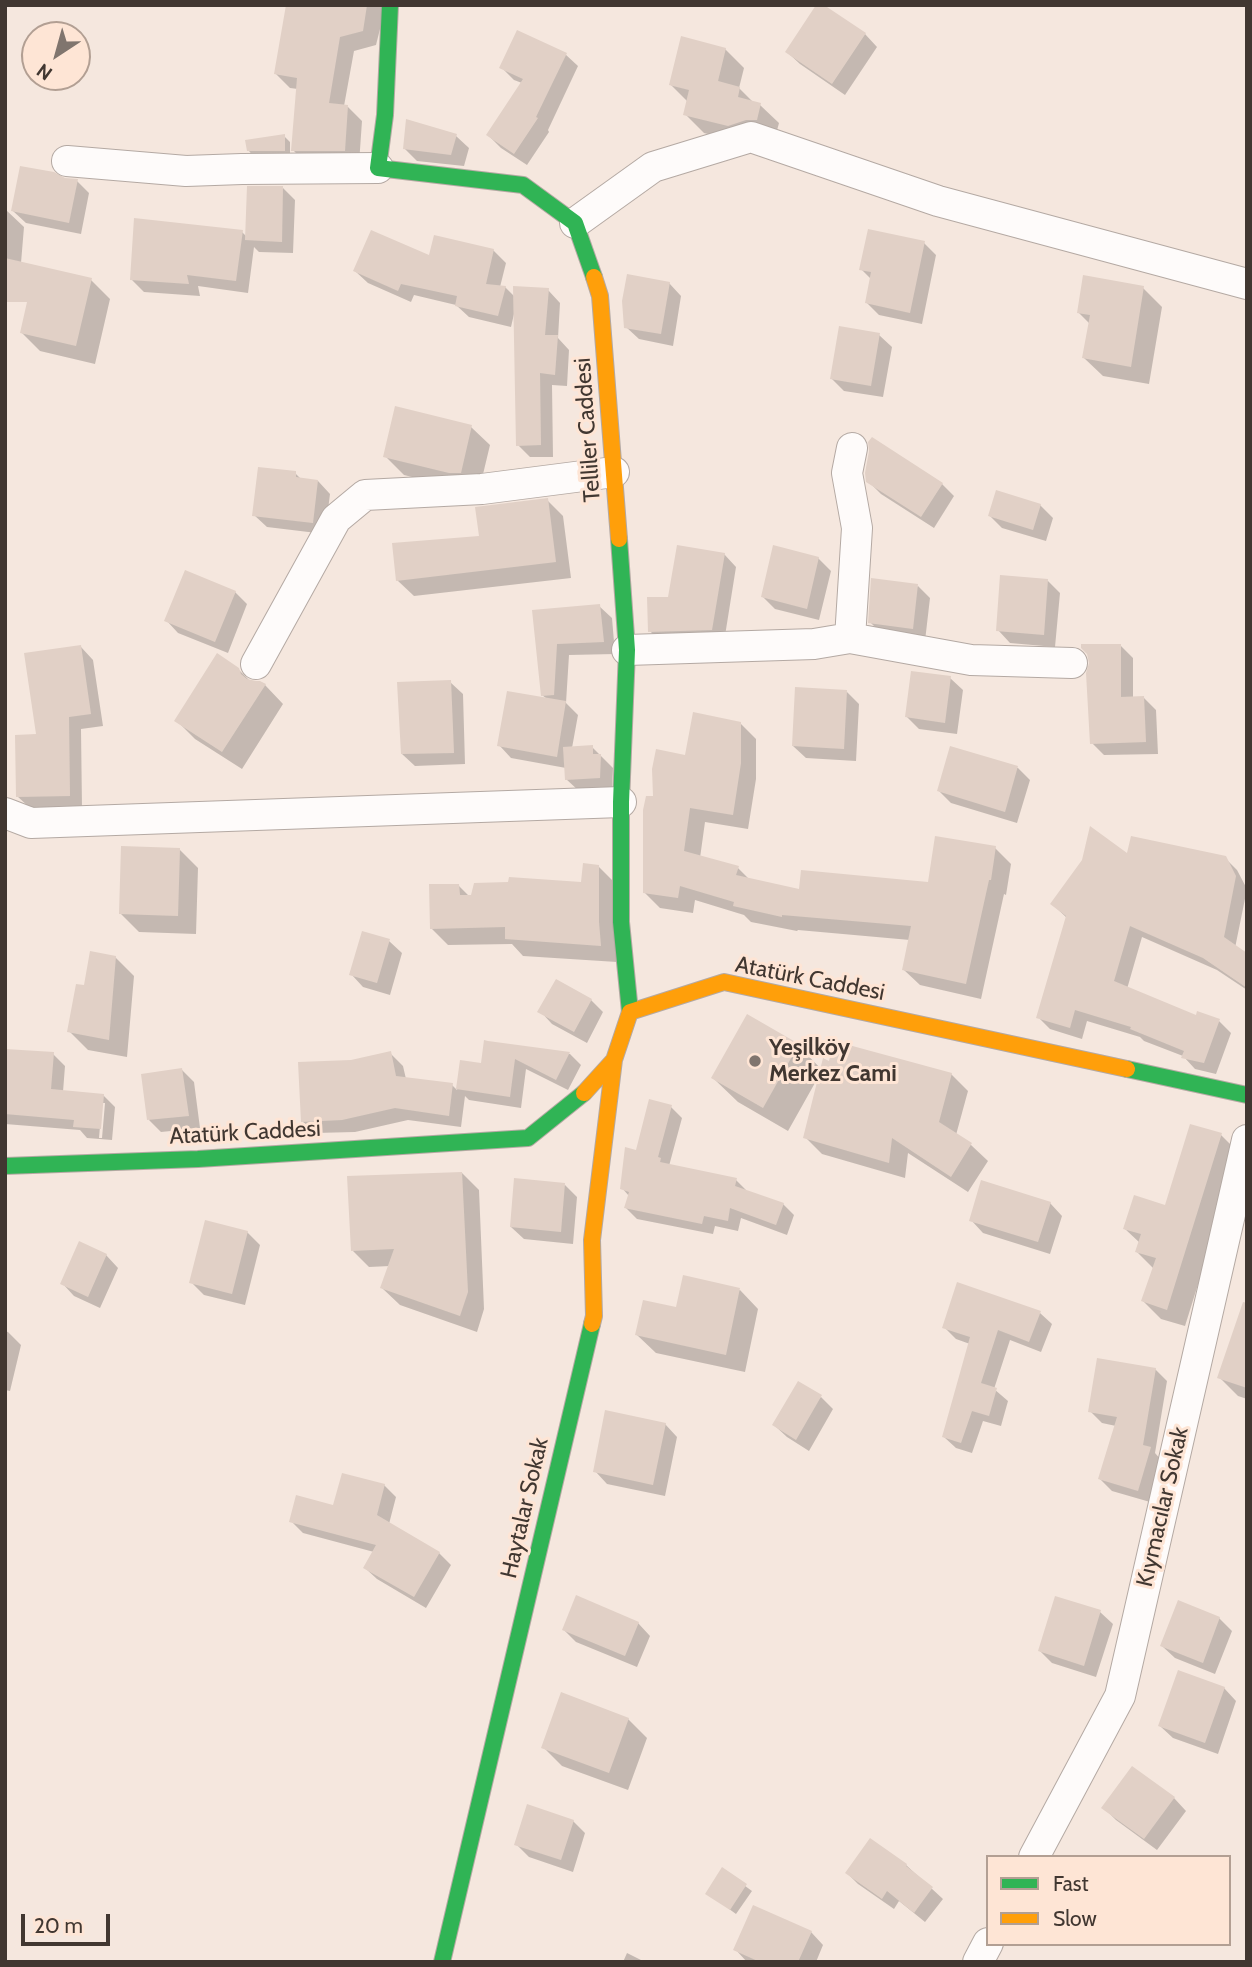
<!DOCTYPE html>
<meta charset="utf-8">
<style>
body{margin:0}
#map{position:relative;width:1252px;height:1967px;overflow:hidden;background:#f5e7de;font-family:Cabin,sans-serif}
canvas{display:block}
.frame{position:absolute;inset:0;border:7px solid #413731;pointer-events:none}
.legend{position:absolute;left:986px;top:1855px;width:245px;height:91px;box-sizing:border-box;background:#fee5d5;border:2px solid #b29f93;margin:0;padding:9px 12px;list-style:none;font-size:21px;color:#413731}
.legend li{display:flex;align-items:center;gap:14px;height:35px}
.legend b{width:35px;border:2px solid #b29f93}
.north{position:absolute;left:21px;top:21px;width:70px;height:70px;box-sizing:border-box;background:#fee5d5;border:2px solid #b29f93;border-radius:50%;rotate:216deg;font-size:19px;font-weight:700;line-height:28px;text-align:center;color:#413731}
.north::after{content:'';display:block;margin:auto;width:24px;height:32px;background:#80756e;clip-path:polygon(50% 0,100% 100%,50% 72%,0 100%)}
.scale{position:absolute;left:21px;top:1914px;width:89px;height:32px;box-sizing:border-box;border:4px solid #413731;border-top:0;padding-left:9px;font-size:21px;line-height:24px;white-space:nowrap;color:#413731;-webkit-text-stroke:5px #fee5d5;paint-order:stroke}
</style>
<div id="map">
<canvas width="1252" height="1967"></canvas>
<div class="frame"></div>
<ul class="legend">
<li><b style="height:9px;background:#30b455"></b>Fast</li>
<li><b style="height:9px;background:#ff9f0a"></b>Slow</li>
</ul>
<div class="north">N</div>
<div class="scale">20 m</div>
</div>
<script>
const context = document.querySelector('canvas').getContext('2d');
context.lineJoin = 'round';
function paint(path, color) { context.fillStyle = color; context.fill(path, 'evenodd'); }
const shape = rows => new Path2D(rows.map(r => 'M' + r).join(''));
function trace(path, color, width, dash) { context.strokeStyle = color; context.lineWidth = width; context.lineCap = dash ? 'butt' : 'round'; context.setLineDash(dash || []); context.stroke(path); }
function drawText(font, color, halo, rows, align = 'center') {
  context.font = font + ' Cabin,sans-serif'; context.lineWidth = 6; context.setLineDash([]); context.textBaseline = 'middle'; context.strokeStyle = halo; context.fillStyle = color; for (const [text, x, y, turn = 0] of rows) {
    context.save(); context.translate(x, y); context.rotate((+turn || 0) * Math.PI / 180); context.textAlign = isNaN(turn) ? turn : align; if (halo) context.strokeText(text, 0, 0); context.fillText(text, 0, 0); context.restore();
  }
}
const shadow = shape([
 [287,5,386,5,376,45,354,51,344,106,348,107,362,121,359,164,308,165,293,150,298,89,290,88,276,74],
 [865,34,877,47,845,95,800,64,787,52],
 [725,49,744,68,739,88,754,103,760,105,779,123,775,138,748,144,704,133,685,114,688,102,671,85],
 [565,54,578,66,548,130,549,132,527,165,501,148,488,135,522,83,514,80,501,67],
 [284,136,290,142,290,156,254,157,249,151],
 [456,136,469,148,464,166,417,161,404,148],
 [64,180,77,181,89,193,81,234,26,223,13,211],
 [283,188,295,200,293,253,259,252,254,247,248,293,198,286,200,296,144,292,132,280,242,232,247,237],
 [5,209,24,227,21,263,91,280,110,299,95,364,40,351,21,332,29,301,5,299],
 [924,243,936,255,922,324,879,315,867,303,871,279,861,269],
 [493,250,506,263,500,287,505,287,515,297,548,290,560,303,558,338,569,350,567,386,552,385,553,457,530,457,518,445,514,314,511,327,469,317,456,305,414,295,411,302,368,283,355,271,430,258],
 [669,283,681,296,673,346,639,339,626,327],
 [1143,288,1162,307,1149,384,1103,376,1084,358,1090,324,1078,312],
 [879,335,892,347,883,397,844,391,831,378],
 [471,427,490,445,479,491,469,491,404,475,385,456],
 [295,473,302,480,318,481,330,494,325,534,267,527,254,515],
 [868,481,942,484,954,496,934,528,881,494],
 [547,500,563,516,571,578,414,596,397,580,480,537],
 [1040,505,1053,518,1046,541,1002,528,990,516],
 [724,554,736,567,724,642,662,644,650,631,670,598],
 [818,558,831,571,819,620,775,609,763,597],
 [1047,580,1060,593,1055,647,1010,643,998,630],
 [918,586,930,598,925,641,883,635,870,622],
 [235,592,247,604,228,653,178,633,166,620],
 [599,606,612,618,615,654,569,655,566,703,578,715,572,748,592,747,613,768,612,790,579,791,566,779,566,768,511,758,499,745,547,699,542,695,534,611],
 [1121,646,1133,658,1133,698,1144,698,1156,710,1158,754,1104,755,1092,743,1091,663],
 [81,647,93,660,103,726,81,729,82,808,30,808,17,796,38,736],
 [238,669,251,682,265,685,283,704,242,769,195,739,176,720],
 [950,678,963,690,957,734,919,729,906,716],
 [450,682,463,694,465,764,415,766,402,754],
 [846,691,859,704,856,761,806,758,793,746],
 [740,723,756,739,756,779,748,829,705,822,700,858,738,868,750,880,801,891,930,884,995,848,1011,864,1006,895,1004,894,981,999,920,985,904,970,910,940,798,930,797,931,751,922,744,915,695,900,693,913,660,908,645,893,654,797,687,758],
 [951,748,1018,768,1030,780,1017,823,951,803,939,791],
 [179,849,198,868,196,934,139,932,120,913],
 [1128,856,1225,858,1237,870,1247,889,1235,948,1247,955,1247,990,1217,970,1142,937,1127,989,1197,1017,1219,1021,1231,1033,1216,1074,1195,1069,1183,1056,1144,1041,1140,1037,1087,1021,1082,1039,1050,1029,1038,1017,1067,918,1052,904],
 [598,866,615,883,617,962,523,956,512,944,448,945,431,928,458,885,470,897,583,883],
 [389,941,402,953,390,995,363,987,351,974],
 [115,957,134,976,127,1057,88,1050,69,1031,85,987],
 [591,1000,603,1012,587,1043,552,1024,540,1011],
 [485,1042,570,1054,581,1065,568,1090,526,1069,521,1108,469,1100,465,1096,461,1127,408,1120,355,1132,315,1133,302,1121,351,1062,390,1053,403,1066,406,1079,452,1085,457,1090,462,1062,482,1065],
 [798,1045,822,1070,830,1064,951,1074,968,1091,956,1135,971,1145,988,1161,968,1192,908,1153,905,1178,822,1154,805,1137,820,1074,788,1131,738,1102,713,1078],
 [5,1052,53,1054,65,1066,63,1092,103,1095,115,1107,112,1140,87,1138,80,1130,5,1124],
 [102,1103,105,1103,102,1138,99,1138],
 [182,1070,194,1082,200,1128,161,1132,149,1120],
 [671,1107,682,1118,669,1166,736,1180,747,1191,783,1204,794,1215,787,1235,741,1218,738,1231,715,1226,713,1234,637,1219,626,1208,629,1196,622,1188,637,1152],
 [1221,1135,1239,1153,1185,1326,1161,1319,1143,1301,1154,1269,1137,1252,1140,1243,1125,1229,1167,1207],
 [462,1173,479,1190,484,1309,477,1332,400,1305,382,1288,390,1266,369,1267,352,1250],
 [565,1185,577,1197,573,1244,524,1239,511,1227],
 [1050,1203,1062,1216,1050,1254,983,1233,971,1220],
 [247,1232,260,1245,245,1305,204,1295,191,1282],
 [106,1255,118,1268,100,1308,74,1296,62,1283],
 [740,1290,758,1309,745,1372,656,1353,637,1335],
 [1040,1313,1052,1324,1041,1352,1010,1340,994,1389,1008,1401,1001,1426,983,1421,972,1453,956,1448,944,1437,970,1344,956,1339,944,1327],
 [5,1331,8,1332,21,1345,10,1391,5,1390],
 [1247,1334,1247,1399,1238,1396,1219,1377],
 [1155,1369,1167,1381,1155,1453,1162,1461,1150,1502,1112,1491,1100,1479,1116,1426,1102,1423,1090,1411],
 [821,1397,833,1409,809,1451,787,1437,774,1425],
 [665,1424,677,1437,665,1496,607,1484,595,1471],
 [384,1485,396,1497,389,1524,439,1553,451,1565,426,1608,377,1579,365,1568,374,1552,303,1533,291,1521,335,1507],
 [1100,1612,1113,1624,1096,1677,1052,1663,1040,1651],
 [1219,1618,1232,1631,1215,1674,1175,1658,1162,1646],
 [638,1623,650,1636,637,1667,576,1642,564,1630],
 [1224,1688,1236,1701,1218,1754,1173,1738,1160,1726],
 [628,1719,647,1738,628,1790,562,1766,543,1747],
 [1174,1798,1186,1811,1157,1850,1116,1820,1104,1808],
 [573,1821,585,1833,573,1872,529,1857,516,1844],
 [906,1865,943,1899,925,1922,899,1901,894,1909,858,1884,847,1873],
 [723,1870,752,1891,736,1914,707,1893],
 [811,1932,823,1945,816,1962,747,1962,735,1949],
 [627,1953,645,1962,623,1962]
]);
const building = shape([
 [286,5,367,5,363,31,340,37,329,103,348,105,345,151,291,151,297,78,274,74],
 [816,5,824,5,866,33,832,84,785,52],
 [517,30,567,53,536,117,538,118,514,154,486,135,523,79,499,68],
 [681,36,726,48,718,81,740,87,738,97,761,103,757,120,746,120,728,126,683,115,689,90,669,85],
 [406,119,457,134,451,155,403,149],
 [285,134,285,151,247,151,245,140],
 [20,166,54,172,65,178,78,179,69,223,11,211],
 [247,186,283,186,282,242,245,240],
 [134,218,243,230,236,281,187,275,189,284,130,280],
 [868,229,925,241,910,313,865,303,871,272,859,270],
 [371,230,429,255,434,235,494,249,486,284,506,286,498,316,455,306,457,296,401,284,398,291,353,271],
 [5,258,92,278,76,346,20,333,27,302,5,302],
 [627,274,670,282,661,334,624,328,622,301],
 [1083,275,1144,286,1131,367,1082,358,1090,315,1077,313],
 [513,286,549,288,545,335,558,335,555,375,540,373,541,445,516,446],
 [839,326,880,333,871,386,830,379],
 [395,406,472,425,461,473,449,473,383,457],
 [872,437,943,483,921,517,866,482,865,473,869,451,868,442],
 [258,467,296,471,296,477,318,480,313,523,252,516],
 [996,490,1041,504,1033,530,988,516],
 [548,498,556,562,396,581,392,543,479,536,475,507],
 [677,545,725,553,712,630,648,632,647,597,668,597],
 [773,545,819,557,807,609,761,597],
 [185,570,236,591,215,642,164,621],
 [1000,575,1048,579,1044,635,996,631],
 [871,578,918,584,913,629,868,623],
 [600,604,604,642,557,644,554,695,541,696,532,610],
 [1081,644,1121,644,1121,697,1144,696,1146,742,1090,744,1086,673,1089,663,1087,654,1081,648],
 [81,645,91,714,69,717,70,796,16,797,15,735,36,734,24,653],
 [217,653,239,668,241,674,247,679,256,681,260,681,266,684,222,752,174,721],
 [911,671,951,676,945,723,905,717],
 [451,680,454,753,401,754,397,682],
 [795,687,847,690,844,749,792,746],
 [507,691,566,701,557,757,497,746],
 [693,712,741,722,741,763,733,815,690,808,684,851,739,866,736,875,799,889,801,870,928,882,935,836,996,846,991,880,989,880,966,984,902,970,911,926,782,915,782,917,733,906,734,902,680,886,678,898,643,893,643,810,646,796,653,796,652,769,656,749,685,755],
 [593,745,593,754,601,754,600,778,565,780,563,747],
 [950,746,1018,766,1005,812,937,791],
 [1090,826,1127,853,1131,836,1226,856,1236,876,1224,937,1247,953,1247,988,1203,958,1130,926,1114,981,1196,1015,1197,1011,1220,1019,1204,1063,1181,1058,1184,1051,1130,1029,1131,1027,1075,1010,1070,1028,1036,1018,1066,916,1050,904,1082,860],
 [121,846,180,848,178,916,119,914],
 [583,863,599,865,599,922,601,946,505,939,505,927,430,929,429,884,459,884,460,895,471,895,474,883,508,882,509,877,581,882],
 [362,931,390,939,377,983,349,975],
 [90,951,116,956,109,1040,67,1032,76,984,84,985],
 [556,979,592,999,574,1032,537,1012],
 [747,1014,799,1044,763,1108,711,1078],
 [484,1040,488,1041,570,1052,556,1080,515,1059,510,1097,456,1089,460,1060,481,1063],
 [834,1041,952,1073,939,1122,972,1143,951,1177,892,1138,889,1163,803,1138,823,1058,829,1061],
 [5,1049,54,1052,51,1089,104,1094,101,1129,73,1127,74,1120,5,1114],
 [391,1051,396,1076,453,1083,449,1116,395,1108,342,1120,301,1122,298,1062,351,1060],
 [182,1068,189,1116,147,1120,141,1074],
 [649,1099,672,1105,658,1157,661,1158,660,1162,737,1178,735,1186,784,1203,776,1225,730,1208,728,1221,704,1216,702,1224,624,1208,629,1192,620,1189,625,1147,636,1150],
 [1190,1124,1222,1133,1167,1310,1141,1301,1156,1258,1135,1252,1141,1234,1123,1229,1134,1195,1165,1205],
 [462,1172,468,1292,460,1316,380,1288,394,1249,351,1251,347,1176],
 [514,1178,565,1183,561,1232,510,1227],
 [981,1180,1051,1202,1038,1242,969,1221],
 [205,1220,248,1231,232,1294,189,1283],
 [79,1241,107,1254,88,1297,60,1284],
 [683,1275,740,1288,726,1355,635,1335,643,1300,676,1307],
 [957,1282,1041,1311,1029,1342,998,1330,981,1383,997,1388,989,1416,972,1411,961,1443,942,1437,970,1337,942,1328],
 [1243,1302,1247,1303,1247,1388,1217,1378],
 [1097,1358,1156,1368,1143,1445,1151,1447,1138,1491,1098,1479,1117,1417,1088,1412],
 [798,1381,822,1395,796,1440,772,1425],
 [605,1410,666,1423,653,1485,593,1472],
 [342,1473,385,1484,377,1515,440,1552,414,1597,363,1568,376,1545,289,1522,296,1495,333,1505],
 [576,1595,639,1622,625,1656,562,1630],
 [1055,1596,1101,1610,1084,1666,1038,1651],
 [1178,1600,1220,1617,1203,1663,1160,1646],
 [1178,1670,1225,1687,1205,1743,1158,1726],
 [561,1692,629,1718,609,1773,541,1748],
 [1132,1766,1175,1797,1144,1839,1101,1808],
 [527,1804,574,1820,561,1860,514,1845],
 [870,1838,907,1864,906,1866,933,1887,914,1913,887,1891,882,1899,845,1873],
 [722,1867,747,1884,730,1910,705,1894],
 [753,1905,812,1931,798,1962,760,1962,733,1950]
]);
const street = shape([
 [67,161,186,171,242,169,378,168],
 [575,223,653,167,751,137,938,201,1247,284],
 [850,638,857,528,847,473,852,448],
 [627,650,814,644,850,638,971,660,1072,663],
 [256,664,336,519,365,495,482,489,614,472],
 [5,813,31,823,621,802],
 [1034,1857,1120,1696,1247,1140],
 [978,1962,988,1943]
]);
const fast = shape([
 [390,5,385,115,378,168,523,185,575,223,594,277],
 [619,539,627,650,621,802,621,922,630,1012],
 [1127,1069,1247,1095],
 [5,1166,198,1159,528,1138,584,1093],
 [442,1962,592,1324]
]);
const slow = shape([
 [594,277,600,296,619,539],
 [584,1093,614,1060,630,1012,724,982,1127,1069],
 [592,1324,594,1316,592,1240,614,1060]
]);
const markers = [
 [755,1061,7,"#80756e"]
];
const streetNames = [
 ["Telliler Caddesi",588,430,-94],
 ["Atatürk Caddesi",810,979,11],
 ["Atatürk Caddesi",245,1133,-3],
 ["Kıymacılar Sokak",1163,1507,-77],
 ["Haytalar Sokak",525,1508,-77]
];
const poiNames = [
 ["Yeşilköy",769,1048],
 ["Merkez Cami",769,1074]
];
paint(shadow, '#0003');
paint(building, '#e1d0c6');
trace(street, '#b4a9a3', 32);
trace(fast, '#b4a9a3', 18);
trace(slow, '#b4a9a3', 18);
trace(street, '#fefbfa', 30);
trace(fast, '#30b455', 16);
trace(slow, '#ff9f0a', 16);
for (const [x, y, r, color] of markers) { const dot = new Path2D(); dot.arc(x, y, r, 0, 2 * Math.PI); context.fillStyle = color; context.fill(dot); trace(dot, '#fee5d5', 2.5); }
drawText('23px', '#413731', '#fee5d5', streetNames);
drawText('bold 23px', '#413731', '#fee5d5', poiNames, 'left');
</script>
